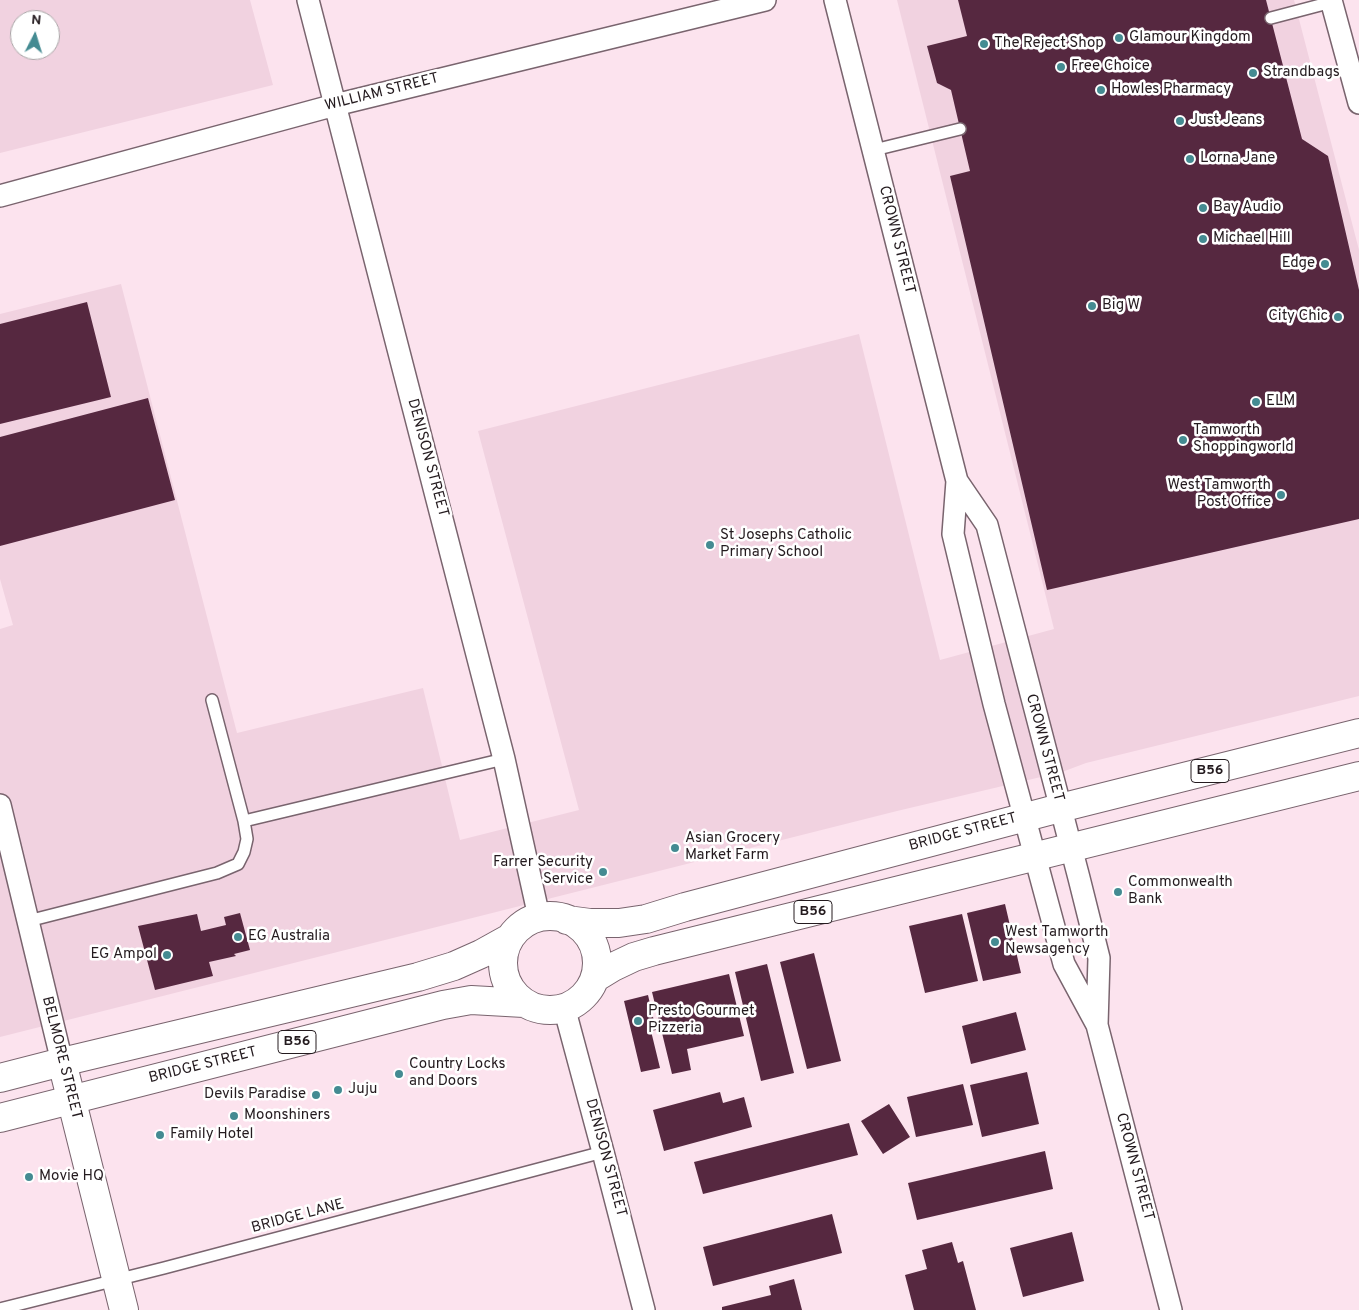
<!DOCTYPE html>
<style>
body{margin:0}
#map{position:relative;width:1359px;height:1310px;overflow:hidden;background:#fce3ee;font-family:Overpass,sans-serif}
canvas{display:block}
.north{position:absolute;left:10px;top:10px;width:50px;height:50px;box-sizing:border-box;background:#fff;border:1px solid #a7a4a5;border-radius:50%;rotate:5deg;font-size:14px;font-weight:700;line-height:20px;text-align:center;color:#241b1f}
.north::after{content:'';display:block;margin:auto;width:18px;height:22px;background:#448b92;clip-path:polygon(50% 0,100% 100%,50% 72%,0 100%)}
</style>
<div id="map">
<canvas width="1359" height="1310"></canvas>
<div class="north">N</div>
</div>
<script>
const context = document.querySelector('canvas').getContext('2d');
context.lineJoin = 'round';
function paint(path, color) { context.fillStyle = color; context.fill(path, 'evenodd'); }
const shape = rows => new Path2D(rows.map(r => 'M' + r).join(''));
function trace(path, color, width, dash) { context.strokeStyle = color; context.lineWidth = width; context.lineCap = dash ? 'butt' : 'round'; context.setLineDash(dash || []); context.stroke(path); }
function drawText(font, color, halo, rows, align = 'center') {
  context.font = font + ' Overpass,sans-serif'; context.lineWidth = 5; context.setLineDash([]); context.textBaseline = 'middle'; context.strokeStyle = halo; context.fillStyle = color; for (const [text, x, y, turn = 0] of rows) {
    context.save(); context.translate(x, y); context.rotate((+turn || 0) * Math.PI / 180); context.textAlign = isNaN(turn) ? turn : align; if (halo) context.strokeText(text, 0, 0); context.fillText(text, 0, 0); context.restore();
  }
}
const built = shape([
 [0,0,250,0,273,85,0,153],
 [20,20,50,20,50,50,20,50],
 [897,0,1294,0,1359,250,1359,696,1086,763,1062,772,897,811,0,1037,0,629,13,625,0,579,0,314,121,284,237,733,423,688,460,840,579,810,478,431,859,334,940,660,1054,629]
]);
const building = shape([
 [958,0,1266,0,1302,139,1328,156,1359,290,1359,519,1047,590,950,176,970,171,951,90,937,83,927,46,967,36],
 [87,302,111,397,0,424,0,324],
 [148,398,175,500,0,546,0,437],
 [1005,904,1021,973,983,981,967,913],
 [240,913,250,950,234,954,236,956,209,962,213,976,155,990,138,926,197,914,201,931,226,925,224,917],
 [962,914,978,981,925,993,909,926],
 [814,953,841,1061,807,1069,780,962],
 [767,964,794,1073,761,1081,735,972],
 [729,974,744,1036,687,1049,691,1070,672,1074,652,992],
 [648,995,656,1030,651,1031,660,1068,641,1072,624,1001],
 [1016,1012,1026,1050,971,1064,962,1026],
 [1027,1072,1039,1124,982,1137,970,1085],
 [963,1084,973,1125,916,1137,907,1097],
 [720,1092,723,1103,744,1097,752,1127,664,1151,653,1110],
 [889,1104,910,1137,883,1154,861,1121],
 [849,1123,858,1155,703,1194,694,1162],
 [1045,1151,1053,1189,917,1220,908,1183],
 [832,1214,842,1253,713,1286,703,1247],
 [1072,1232,1084,1281,1023,1297,1010,1248],
 [952,1242,958,1263,963,1261,976,1310,914,1310,905,1275,927,1269,922,1250],
 [794,1279,802,1310,722,1310,722,1307,771,1295,769,1286]
]);
const lane = shape([
 [1271,18,1332,2],
 [874,150,960,129],
 [244,821,504,759],
 [28,921,217,873,238,864,244,852,247,839,244,821,212,700],
 [0,1309,164,1268,603,1152]
]);
const street = shape([
 [308,0,504,759,539,917],
 [835,0,957,481,953,534,994,704,1064,964,1097,1025,1171,1310],
 [1331,0,1359,103],
 [0,196,335,105,765,0],
 [957,481,987,525,1079,878,1099,958,1097,1025],
 [0,805,62,1062],
 [564,1007,603,1152,644,1310]
]);
const secondary = shape([
 [62,1062,124,1310]
]);
const primary = shape([
 '503 963a47 47 0 1 1 94 0a47 47 0 1 1-94 0Z',
 [567,920,590,923,619,923,646,919,685,907,1060,808,1359,733],
 [595,978,613,967,634,957,654,951,1359,776],
 [0,1078,62,1062,418,977,454,966,481,954,508,939],
 [0,1118,443,1005,471,1000,524,1003]
]);
const markers = [
 [1119,38,5,"#448b92"],
 [984,44,5,"#448b92"],
 [1061,67,5,"#448b92"],
 [1253,73,5,"#448b92"],
 [1101,90,5,"#448b92"],
 [1180,121,5,"#448b92"],
 [1190,159,5,"#448b92"],
 [1203,208,5,"#448b92"],
 [1203,239,5,"#448b92"],
 [1325,264,5,"#448b92"],
 [1092,306,5,"#448b92"],
 [1338,317,5,"#448b92"],
 [1256,402,5,"#448b92"],
 [1183,440,5,"#448b92"],
 [1281,495,5,"#448b92"],
 [710,545,5,"#448b92"],
 [675,848,5,"#448b92"],
 [603,872,5,"#448b92"],
 [1118,892,5,"#448b92"],
 [238,937,5,"#448b92"],
 [995,942,5,"#448b92"],
 [167,955,5,"#448b92"],
 [638,1021,5,"#448b92"],
 [399,1074,5,"#448b92"],
 [338,1090,5,"#448b92"],
 [316,1095,5,"#448b92"],
 [234,1116,5,"#448b92"],
 [160,1135,5,"#448b92"],
 [29,1177,5,"#448b92"]
];
const shields = [
 [1210,771,38],
 [813,912,38],
 [297,1042,38]
];
const shieldNames = [
 ["B56",1210,771],
 ["B56",813,912],
 ["B56",297,1042]
];
const poiNames = [
 ["Glamour Kingdom",1129,38],
 ["The Reject Shop",994,44],
 ["Free Choice",1071,67],
 ["Strandbags",1263,73],
 ["Howles Pharmacy",1111,90],
 ["Just Jeans",1190,121],
 ["Lorna Jane",1200,159],
 ["Bay Audio",1213,208],
 ["Michael Hill",1213,239],
 ["Edge",1315,264,"right"],
 ["Big W",1102,306],
 ["City Chic",1328,317,"right"],
 ["ELM",1266,402],
 ["Tamworth",1193,431],
 ["Shoppingworld",1193,448],
 ["West Tamworth",1271,486,"right"],
 ["Post Office",1271,503,"right"],
 ["St Josephs Catholic",720,536],
 ["Primary School",720,553],
 ["Asian Grocery",685,839],
 ["Market Farm",685,856],
 ["Farrer Security",593,863,"right"],
 ["Service",593,880,"right"],
 ["Commonwealth",1128,883],
 ["Bank",1128,900],
 ["West Tamworth",1005,933],
 ["Newsagency",1005,950],
 ["EG Australia",248,937],
 ["EG Ampol",157,955,"right"],
 ["Presto Gourmet",648,1012],
 ["Pizzeria",648,1029],
 ["Country Locks",409,1065],
 ["and Doors",409,1082],
 ["Juju",348,1090],
 ["Devils Paradise",306,1095,"right"],
 ["Moonshiners",244,1116],
 ["Family Hotel",170,1135],
 ["Movie HQ",39,1177]
];
const streetNames = [
 ["WILLIAM STREET",382,93,-14],
 ["CROWN STREET",896,240,76],
 ["DENISON STREET",427,458,75],
 ["CROWN STREET",1044,748,75],
 ["BRIDGE STREET",963,833,-15],
 ["BELMORE STREET",61,1058,76],
 ["BRIDGE STREET",203,1066,-14],
 ["DENISON STREET",605,1158,75],
 ["CROWN STREET",1134,1167,75],
 ["BRIDGE LANE",298,1217,-15]
];
paint(built, '#f1d2e0');
paint(building, '#562840');
trace(lane, '#79646e', 14);
trace(street, '#79646e', 24);
trace(secondary, '#79646e', 30);
trace(primary, '#79646e', 30);
trace(lane, '#fff', 11);
trace(street, '#fff', 21);
trace(secondary, '#fff', 28);
trace(primary, '#fff', 28);
for (const [x, y, r, color] of markers) { const dot = new Path2D(); dot.arc(x, y, r, 0, 2 * Math.PI); context.fillStyle = color; context.fill(dot); trace(dot, '#fff', 2); }
for (const [x, y, w] of shields) { const box = new Path2D(); box.roundRect(x - w / 2, y - 11.5, w, 23, 4); context.fillStyle = '#fff'; context.fill(box); trace(box, '#241b1f', 1); }
drawText('bold 14px', '#241b1f', null, shieldNames);
drawText('15px', '#241b1f', '#fff', poiNames, 'left');
drawText('15px', '#241b1f', '#fff', streetNames);
</script>
